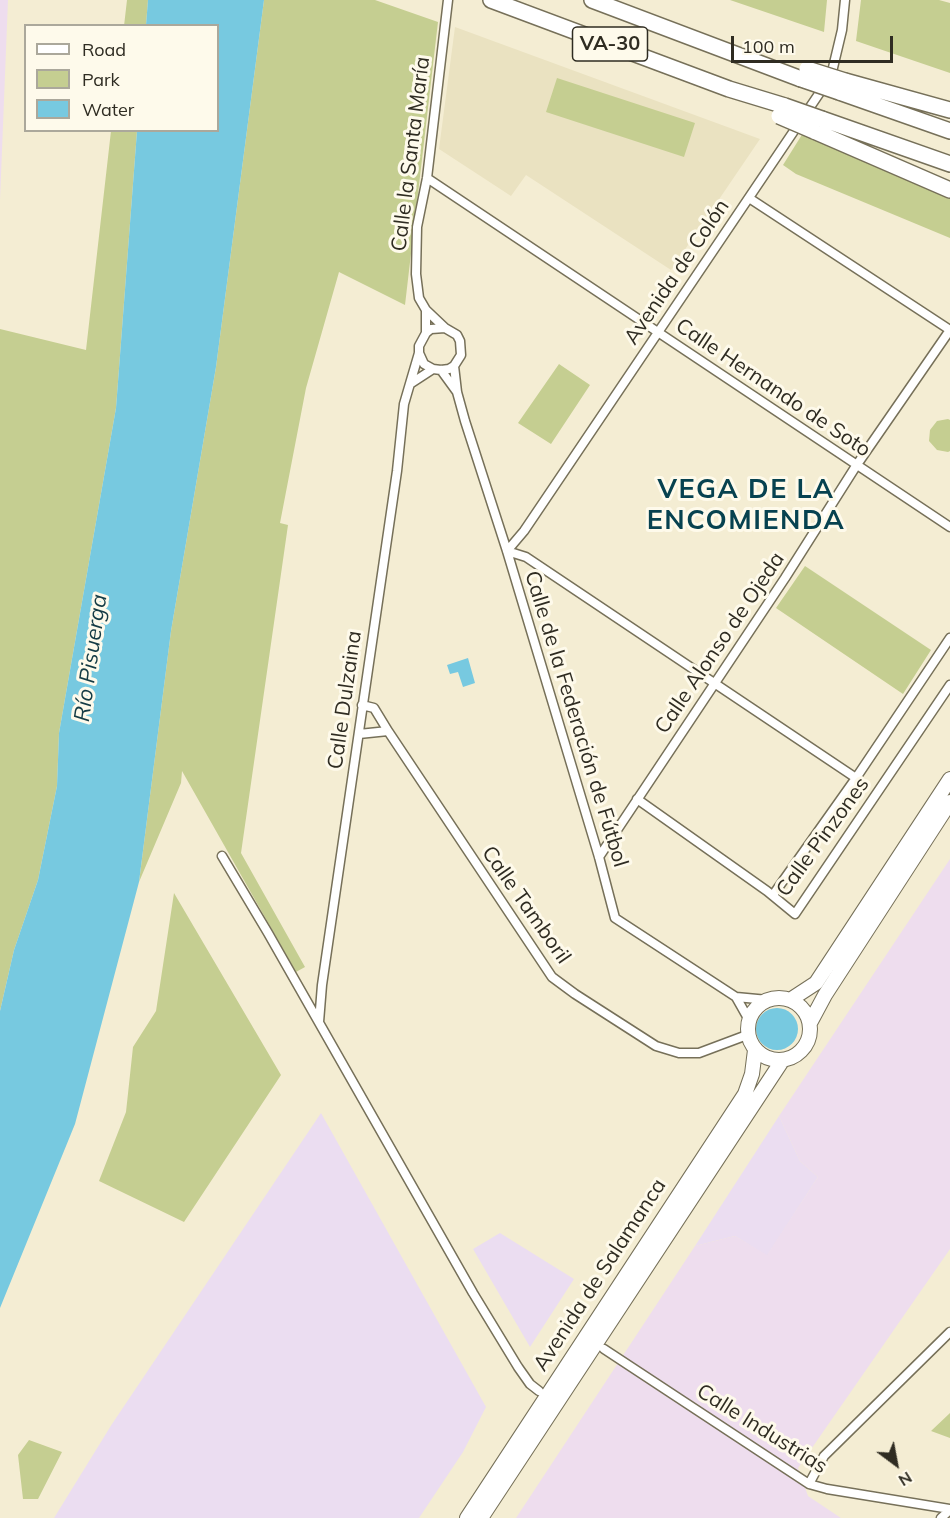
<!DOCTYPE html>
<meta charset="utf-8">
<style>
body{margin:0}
#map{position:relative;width:950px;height:1518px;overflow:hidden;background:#f4edd3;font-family:Mulish,sans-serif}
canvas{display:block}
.legend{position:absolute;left:24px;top:24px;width:195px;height:108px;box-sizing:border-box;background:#fefaeb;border:2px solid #aba89b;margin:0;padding:8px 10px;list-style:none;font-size:18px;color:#2f2c22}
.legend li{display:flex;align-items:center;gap:12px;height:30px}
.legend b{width:30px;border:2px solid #aba89b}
.north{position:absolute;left:866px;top:1434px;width:60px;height:60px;-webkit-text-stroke:4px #fefaeb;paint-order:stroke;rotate:148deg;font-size:16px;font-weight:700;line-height:24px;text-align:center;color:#2f2c22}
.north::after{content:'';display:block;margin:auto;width:21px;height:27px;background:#2f2c22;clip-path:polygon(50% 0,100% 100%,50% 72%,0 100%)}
.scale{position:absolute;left:731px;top:36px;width:162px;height:27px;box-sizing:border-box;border:3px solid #2f2c22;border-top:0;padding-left:8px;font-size:18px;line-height:21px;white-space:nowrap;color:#2f2c22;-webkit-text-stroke:4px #fefaeb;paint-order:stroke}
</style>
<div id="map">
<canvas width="950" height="1518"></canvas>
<ul class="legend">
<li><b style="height:8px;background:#fff"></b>Road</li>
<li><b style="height:16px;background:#c5ce91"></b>Park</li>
<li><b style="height:16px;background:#77c9e0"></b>Water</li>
</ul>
<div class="north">N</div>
<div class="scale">100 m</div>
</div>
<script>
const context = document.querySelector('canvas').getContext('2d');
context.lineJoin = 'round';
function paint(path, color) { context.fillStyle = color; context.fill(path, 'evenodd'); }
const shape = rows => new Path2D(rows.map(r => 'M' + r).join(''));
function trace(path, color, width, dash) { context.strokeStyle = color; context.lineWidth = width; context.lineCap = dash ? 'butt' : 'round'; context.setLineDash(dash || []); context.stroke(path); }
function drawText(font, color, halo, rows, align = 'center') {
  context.font = font + ' Mulish,sans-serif'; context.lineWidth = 6; context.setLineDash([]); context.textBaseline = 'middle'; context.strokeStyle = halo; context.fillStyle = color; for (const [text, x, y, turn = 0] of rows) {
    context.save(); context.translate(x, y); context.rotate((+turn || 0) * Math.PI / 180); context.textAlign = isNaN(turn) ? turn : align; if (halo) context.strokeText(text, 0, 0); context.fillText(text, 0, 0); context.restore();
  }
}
const commercial = shape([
 [321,1113,486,1407,463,1452,419,1518,54,1518,112,1424],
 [779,1116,800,1161,818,1177,767,1256,735,1236,695,1246],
 [500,1233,574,1279,530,1347,473,1249]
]);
const industrial = shape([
 [0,0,8,0,0,200],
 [950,859,950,1249,798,1468,808,1496,841,1518,516,1518,695,1246,735,1236,767,1255,818,1177,800,1161,779,1116]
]);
const built = shape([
 [455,27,760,139,671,270,526,175,511,196,439,149]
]);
const green = shape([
 [127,0,148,0,146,25,124,26],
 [264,0,375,0,438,22,405,305,339,272,306,388,280,523,288,525,241,853,305,967,296,972,182,771,181,783,139,882,171,631,216,367],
 [730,0,827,0,824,32],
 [861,0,939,0,950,3,950,73,856,41],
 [557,78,695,123,684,157,546,112],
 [111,131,137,131,116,408,59,733,57,786,38,880,14,950,0,1011,0,329,86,350],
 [803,133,950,193,950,238,796,174,783,165],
 [559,364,590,385,551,444,518,423],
 [948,419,950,420,950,451,948,452,937,450,929,441,930,430,937,421],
 [805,566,931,650,903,694,776,608],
 [174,893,281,1075,184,1222,99,1181,126,1112,133,1047,156,1011],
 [950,1413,950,1438,931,1431],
 [29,1440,62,1452,38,1499,23,1499,18,1455]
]);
const water = shape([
 [148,0,264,0,216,367,171,631,139,882,75,1124,0,1308,0,1011,14,950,38,880,57,786,59,733,116,408,137,131,218,130,218,26,146,25],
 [468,658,475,683,463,687,458,672,450,674,447,665],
 '756 1029a21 21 0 1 1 42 0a21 21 0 1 1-42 0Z'
]);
const minor = shape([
 [427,178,950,527],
 [749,198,950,330],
 [426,310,426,333],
 [445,328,426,310,419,298,416,274,417,227,427,178,448,0],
 [454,366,457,392,465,421,507,551,599,857,615,918,736,997,749,1020],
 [441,370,457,392],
 [410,384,433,369],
 [507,551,524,531,831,76,842,30,845,0],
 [507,551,526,557,856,778],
 [362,705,374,708,388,731],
 [359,734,388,731,552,977,575,994,656,1046,679,1053,699,1053,747,1035],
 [637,799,767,891,795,914,950,685],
 [222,856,268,933,473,1293,518,1367,530,1384,539,1391],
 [599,857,785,578,856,466,950,330],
 [773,895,856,778,950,638],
 [736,997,768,1000],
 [319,1022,322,985,397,471,404,404,419,353,419,346,426,333,431,329,445,328,457,335,460,341,461,355,454,366,449,369,441,370,433,369,424,364,419,353],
 [604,1349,809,1484,827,1489,950,1509],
 [809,1484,824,1456,950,1332],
 [941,1518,950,1510]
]);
const trunk = shape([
 '748 1029a31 31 0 1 1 62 0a31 31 0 1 1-62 0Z',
 [790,1000,816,983,950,779],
 [810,1023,825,995,950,802],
 [467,1518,745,1094,752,1074,755,1050],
 [481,1518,782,1061]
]);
const motorway = shape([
 [491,0,729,89,785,106],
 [592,0,801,79],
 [845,81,950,110],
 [839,92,950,131],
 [822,119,950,164],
 [814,131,950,190]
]);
const motorwayBridge = shape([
 [807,69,845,81],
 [801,79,839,92],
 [785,106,822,119],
 [779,116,814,131]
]);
const shields = [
 [610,44,75]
];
const shieldNames = [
 ["VA-30",610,44]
];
const streetNames = [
 ["Calle la Santa María",411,154,-83],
 ["Avenida de Colón",677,272,-56],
 ["Calle Hernando de Soto",773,388,34],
 ["Calle Alonso de Ojeda",720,643,-56],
 ["Calle Dulzaina",345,700,-82],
 ["Calle de la Federación de Fútbol",576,719,73],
 ["Calle Pinzones",823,837,-54],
 ["Calle Tamboril",526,905,55],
 ["Avenida de Salamanca",600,1275,-57],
 ["Calle Industrias",762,1429,32]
];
const waterNames = [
 ["Río Pisuerga",91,658,-82]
];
const districtNames = [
 ["VEGA DE LA",746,490],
 ["ENCOMIENDA",746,521]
];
paint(commercial, '#ebddf1');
paint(industrial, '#ede');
paint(built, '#eae2c1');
paint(green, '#c5ce91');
paint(water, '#77c9e0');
trace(minor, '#767059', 11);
trace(trunk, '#767059', 16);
trace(motorway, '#767059', 18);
trace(minor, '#fff', 8);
trace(trunk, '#fff', 14);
trace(motorway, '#fff', 15);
trace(motorwayBridge, '#767059', 18, []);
trace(motorwayBridge, '#fff', 15);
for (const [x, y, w] of shields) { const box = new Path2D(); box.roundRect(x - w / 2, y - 17, w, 34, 4.5); context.fillStyle = '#fefaeb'; context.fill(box); trace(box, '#2f2c22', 1.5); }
drawText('bold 20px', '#2f2c22', null, shieldNames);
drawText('21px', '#2f2c22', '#fefaeb', streetNames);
drawText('italic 22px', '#143b45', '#fefaeb', waterNames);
context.letterSpacing = '1.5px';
drawText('bold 27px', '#074250', '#fefaeb', districtNames);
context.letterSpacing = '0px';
</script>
